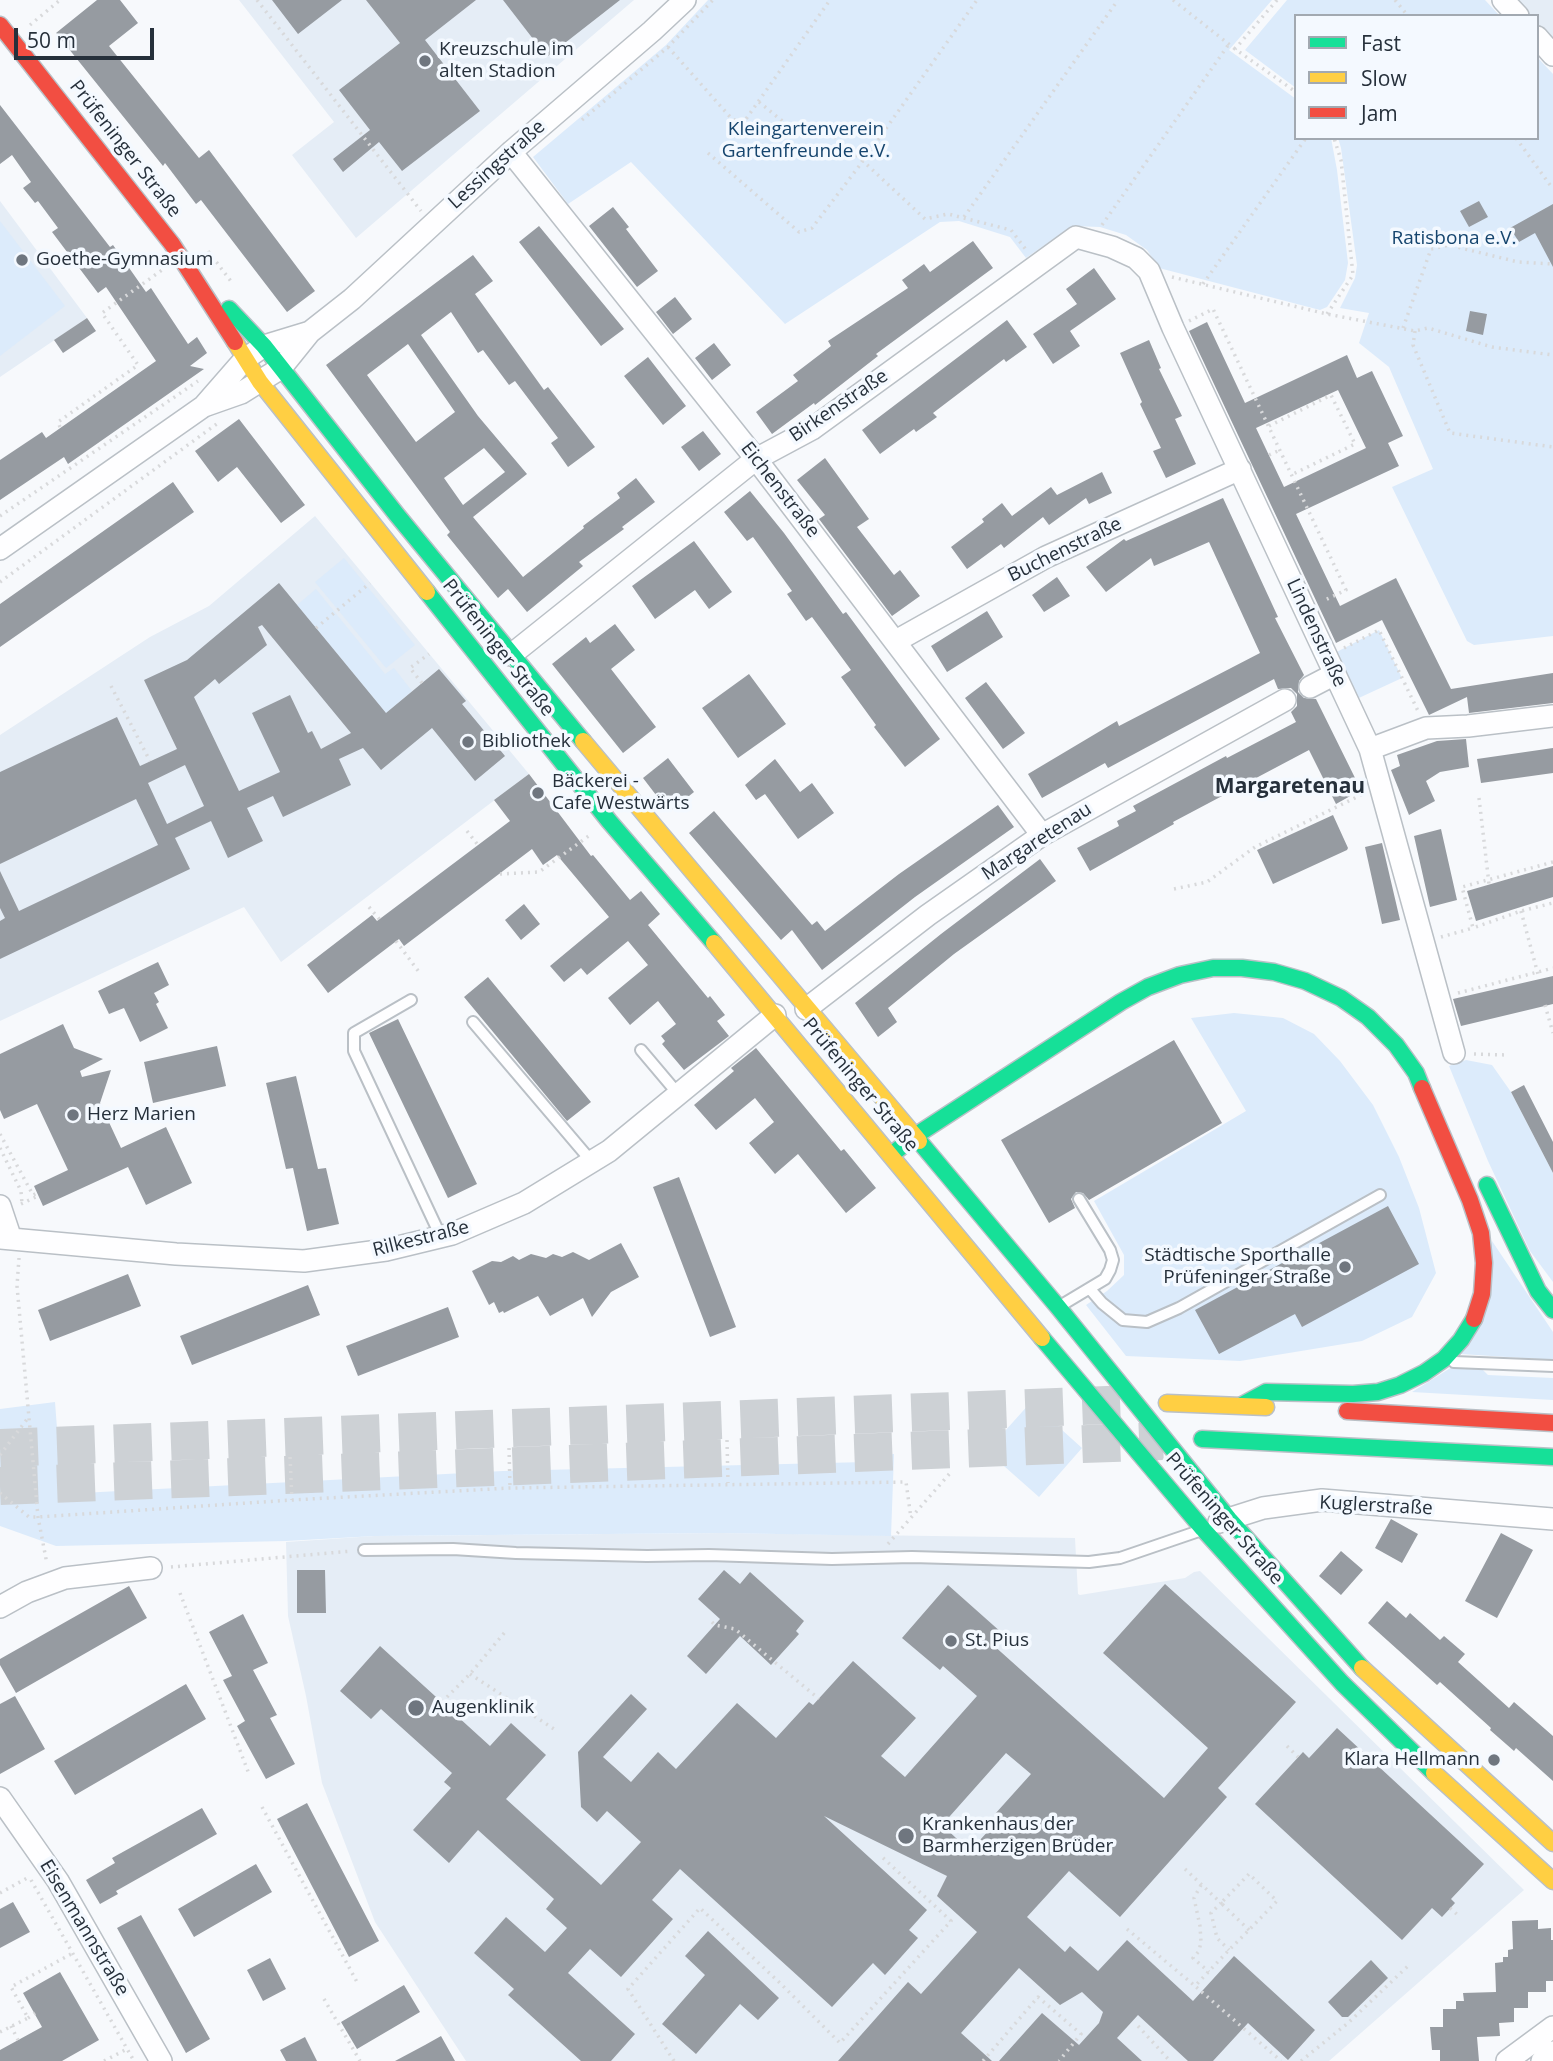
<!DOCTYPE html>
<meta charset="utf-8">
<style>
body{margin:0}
#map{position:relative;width:1553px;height:2061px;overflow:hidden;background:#f7f9fc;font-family:"Open Sans",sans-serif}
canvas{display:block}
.legend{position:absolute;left:1294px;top:14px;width:245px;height:126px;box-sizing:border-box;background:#f4f9ff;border:2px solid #a2a9b1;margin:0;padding:9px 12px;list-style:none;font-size:21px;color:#26303b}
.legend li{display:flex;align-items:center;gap:14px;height:35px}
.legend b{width:35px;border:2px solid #a2a9b1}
.scale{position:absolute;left:14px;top:28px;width:140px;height:32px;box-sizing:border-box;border:4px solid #26303b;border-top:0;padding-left:9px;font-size:21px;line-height:24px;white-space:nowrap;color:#26303b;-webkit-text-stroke:5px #f4f9ff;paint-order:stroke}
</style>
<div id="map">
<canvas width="1553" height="2061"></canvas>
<ul class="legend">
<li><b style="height:9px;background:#16e098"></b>Fast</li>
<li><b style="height:9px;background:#ffcf43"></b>Slow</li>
<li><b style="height:9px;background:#f24e42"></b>Jam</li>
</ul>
<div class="scale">50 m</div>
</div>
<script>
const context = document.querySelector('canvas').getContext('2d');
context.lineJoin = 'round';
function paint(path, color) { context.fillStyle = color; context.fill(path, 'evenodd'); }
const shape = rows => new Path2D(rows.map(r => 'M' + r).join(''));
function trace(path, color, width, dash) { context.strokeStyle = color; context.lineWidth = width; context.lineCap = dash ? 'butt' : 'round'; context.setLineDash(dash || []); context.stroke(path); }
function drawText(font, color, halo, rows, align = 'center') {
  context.font = font + ' "Open Sans",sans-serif'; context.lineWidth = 7; context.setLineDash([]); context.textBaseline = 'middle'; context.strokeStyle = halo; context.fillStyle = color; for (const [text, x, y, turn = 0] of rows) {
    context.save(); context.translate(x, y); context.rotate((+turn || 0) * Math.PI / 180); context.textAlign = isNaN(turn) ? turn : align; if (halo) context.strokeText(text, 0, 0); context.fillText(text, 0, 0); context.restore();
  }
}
const built = shape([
 [239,0,634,0,356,238,292,155,334,122],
 [1516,0,1553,0,1553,42,1537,24,1537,16,1530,16],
 [0,201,87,318,0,377],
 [315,516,529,774,281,962,244,907,0,1021,0,735,150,637,209,606],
 [722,1533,1075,1538,1078,1594,1080,1595,1185,1578,1194,1572,1200,1571,1524,1890,1329,2061,466,2061,375,1922,322,1783,306,1696,288,1616,286,1542,375,1536]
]);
const green = shape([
 [708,0,1272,0,1229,50,1296,99,1296,138,1331,138,1337,170,1348,263,1345,280,1327,307,1320,310,1159,268,1147,250,1126,235,1100,227,1072,226,1026,258,1010,237,959,221,940,222,785,324,631,162,568,204,533,157,666,45],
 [1287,0,1485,0,1500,16,1296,16,1296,88,1245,50],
 [1537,57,1553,74,1553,636,1474,645,1467,641,1392,487,1433,469,1389,367,1359,343,1369,313,1340,308,1355,278,1357,265,1341,148,1338,138,1537,138],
 [0,221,65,306,0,356],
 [344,558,415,645,386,668,315,582],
 [316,589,385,674,394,668,412,691,386,713,297,605],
 [1379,630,1402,678,1348,703,1327,657],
 [1234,1013,1283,1018,1314,1034,1340,1061,1373,1105,1399,1157,1419,1208,1436,1273,1412,1317,1362,1341,1240,1361,1126,1356,1086,1305,1107,1291,1124,1275,1124,1255,1094,1201,1246,1111,1191,1018],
 [1466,1060,1492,1065,1511,1092,1553,1173,1553,1282,1530,1251,1488,1161,1449,1066],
 [1492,1241,1553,1332,1553,1360,1461,1354],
 [1479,1366,1488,1375,1553,1378,1553,1400,1412,1392,1452,1367],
 [55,1402,62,1494,503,1471,866,1462,866,1456,894,1454,891,1536,722,1533,375,1536,286,1541,56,1546,0,1526,0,1409],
 [1031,1402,1082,1448,1039,1497,987,1451]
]);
const building = shape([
 [97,0,120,0,138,23,109,46,199,158,209,150,315,291,287,312,201,200,196,204,165,163,163,166,56,33],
 [272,0,342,0,298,34],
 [366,0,476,0,425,40,480,111,402,171,379,142,343,172,333,159,370,130,339,90,400,43],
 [503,0,620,0,547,57],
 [0,105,110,247,113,245,146,292,151,288,188,344,197,337,207,353,190,366,204,369,68,464,64,457,0,500,0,460,42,432,46,438,156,361,106,287,98,293,52,232,58,228,38,201,35,203,23,188,31,182,12,155,0,164],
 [1479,201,1488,217,1469,227,1460,211],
 [1553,204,1553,267,1535,233,1519,242,1510,228],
 [613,207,629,227,626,229,658,271,637,287,589,226],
 [539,226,624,329,601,346,519,242],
 [973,241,993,268,876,354,878,356,815,405,814,403,772,434,756,412,798,381,793,375,831,346,828,341,908,288,902,280,924,264,930,272],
 [473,255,493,281,475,294,544,390,548,387,595,447,568,467,551,443,558,438,515,381,509,385,483,350,478,353,451,312,421,335,478,416,527,474,473,517,523,577,584,528,583,526,620,498,617,493,636,478,655,502,622,527,624,529,579,562,583,566,527,612,508,589,498,598,447,535,450,532,326,365],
 [408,344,455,412,416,442,367,375],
 [484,448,505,472,463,505,444,478],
 [1094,268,1116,299,1070,331,1080,346,1053,364,1033,334,1077,304,1066,289],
 [675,297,692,319,673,334,656,312],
 [1470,311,1487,314,1483,335,1466,331],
 [87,318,96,331,63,353,54,340],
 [1007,320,1027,347,1006,362,1004,359,933,413,937,417,916,432,914,429,880,454,862,430],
 [1207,322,1245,403,1347,355,1357,378,1372,371,1403,436,1388,443,1399,466,1296,514,1340,606,1396,578,1451,689,1553,673,1553,703,1469,713,1467,697,1429,715,1382,620,1336,643,1189,331],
 [1338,390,1366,448,1284,487,1256,428],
 [1149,340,1161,368,1159,369,1182,416,1175,419,1196,464,1166,478,1153,451,1161,448,1140,404,1142,402,1120,353],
 [714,343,731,365,712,380,695,358],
 [648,357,686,406,663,425,624,376],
 [239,419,305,505,281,523,237,467,218,482,195,451],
 [703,431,721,454,699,471,681,447],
 [825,458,869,519,857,527,894,575,900,570,920,596,892,616,819,519,825,515,797,480],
 [1102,472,1112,493,1089,504,1086,498,1049,525,1043,517,1004,548,1001,544,967,569,951,547,984,522,982,519,1002,503,1012,516,1051,487,1057,495],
 [173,482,194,512,0,647,0,604],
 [750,491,784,533,843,614,846,612,940,739,905,767,874,727,876,725,841,677,851,670,812,617,806,621,787,594,792,591,753,537,747,541,724,512],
 [1223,498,1278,617,1275,618,1304,675,1299,681,1298,692,1304,698,1316,699,1361,790,1336,804,1309,750,1173,822,1174,824,1090,871,1077,848,1119,826,1117,821,1136,811,1133,806,1226,756,1227,758,1296,722,1291,712,1297,706,1297,694,1291,688,1278,689,1274,679,1108,768,1105,763,1042,798,1028,774,1117,721,1119,726,1260,653,1209,542,1154,566,1151,558,1106,592,1086,567,1124,539,1126,541],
 [694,541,732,592,709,609,695,590,655,619,632,586],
 [1057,577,1070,596,1044,612,1032,595],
 [279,583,386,713,439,669,466,701,462,704,505,756,475,781,432,728,381,770,363,748,339,759,351,785,283,817,273,796,247,808,263,841,228,858,211,821,175,838,190,869,0,959,0,921,5,918,0,908,0,871,19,911,158,845,136,799,0,864,0,772,117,717,140,766,177,749,144,680,187,660],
 [262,625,351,733,321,749,312,731,308,733,290,695,252,713,280,772,239,791,194,697,215,679,219,684,267,645,258,627],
 [185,765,204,806,167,824,148,783],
 [987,611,1003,637,947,672,931,646],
 [615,624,635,650,611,669,656,727,623,753,552,664,586,637,590,643],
 [749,674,786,724,738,758,702,708],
 [986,682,1025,733,1003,749,965,698],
 [1466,739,1469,767,1440,772,1426,781,1435,801,1409,815,1391,770,1400,766,1397,755,1437,741],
 [1553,748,1553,773,1481,783,1477,759],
 [668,758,694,792,669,812,643,778],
 [775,759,800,792,812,783,834,813,798,839,765,794,756,800,745,785],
 [529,774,591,856,593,855,630,900,641,891,660,914,648,925,708,998,710,996,725,1015,717,1021,729,1036,684,1070,662,1044,665,1041,661,1036,676,1024,658,1001,630,1025,608,998,648,965,628,941,587,975,581,968,564,982,550,966,609,917,557,855,543,865,532,849,404,946,399,939,328,993,307,965,372,915,377,921,510,821,494,800],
 [998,805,1014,827,915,897,822,970,792,930,781,940,689,833,714,811,812,925,817,921,825,931,899,874],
 [1333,815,1348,848,1347,850,1273,884,1257,850],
 [1441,829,1457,900,1430,907,1414,836],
 [1382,843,1400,920,1382,924,1365,847],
 [1040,859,1056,881,954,954,888,1008,897,1022,878,1037,855,1003,941,934],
 [1553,866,1553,897,1476,921,1467,891],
 [524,904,540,924,521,940,505,920],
 [158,962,169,985,154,993,159,1002,156,1004,168,1028,140,1042,124,1008,109,1014,98,991],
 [1553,976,1553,1004,1461,1026,1453,999],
 [488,977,591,1102,567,1121,464,997],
 [398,1019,477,1184,448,1198,369,1033],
 [63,1024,74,1048,103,1059,80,1071,82,1077,111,1070,100,1103,121,1148,166,1127,192,1183,146,1205,128,1167,43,1206,34,1186,68,1170,37,1104,4,1119,0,1110,0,1054],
 [1174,1040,1222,1123,1089,1200,1083,1193,1076,1192,1071,1199,1075,1208,1049,1223,1001,1140],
 [217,1046,226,1086,153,1103,144,1062],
 [756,1048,841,1151,844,1149,876,1188,846,1213,798,1154,775,1174,749,1143,774,1122,755,1098,716,1130,694,1105,734,1071,731,1068],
 [296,1076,318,1169,326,1168,339,1224,307,1231,293,1168,286,1169,266,1083],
 [1524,1085,1553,1142,1553,1173,1511,1092],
 [679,1177,736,1327,710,1337,653,1187],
 [1388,1206,1419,1264,1302,1327,1295,1314,1219,1354,1195,1310],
 [621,1243,639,1277,611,1292,592,1317,583,1298,550,1316,538,1296,504,1313,503,1311,499,1313,494,1302,489,1305,472,1271,492,1261,501,1262,513,1256,519,1260,531,1254,546,1258,553,1254,562,1257,573,1252,589,1260],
 [128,1274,141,1306,50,1341,38,1310],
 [308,1285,320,1315,192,1365,180,1336],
 [448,1307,459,1337,358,1376,346,1346],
 [1391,1519,1418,1534,1402,1563,1375,1548],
 [1501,1533,1533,1550,1497,1618,1465,1601],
 [1341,1551,1363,1570,1341,1595,1319,1576],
 [297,1570,325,1570,326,1613,297,1613],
 [724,1570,740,1584,750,1572,804,1621,796,1631,799,1634,771,1665,740,1636,706,1674,687,1656,720,1619,698,1599],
 [1165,1584,1296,1702,1218,1788,1227,1797,1120,1917,1069,1871,1027,1917,1065,1952,1070,1946,1098,1971,1127,1940,1193,2001,1234,1956,1315,2030,1288,2060,1248,2023,1213,2061,1188,2061,1138,2015,1117,2038,1142,2061,999,2061,1042,2013,1079,2045,1099,2023,1103,2012,1082,1992,1060,2005,1019,1968,961,2033,992,2061,838,2061,908,1982,921,1994,977,1932,937,1896,947,1876,824,1816,927,1910,909,1930,918,1938,885,1975,873,1963,832,2007,680,1869,652,1900,673,1919,621,1977,590,1949,568,1973,635,2034,611,2061,581,2061,508,1995,514,1989,474,1953,506,1917,545,1952,567,1928,546,1909,554,1899,478,1830,449,1863,413,1830,451,1788,444,1782,452,1773,381,1709,371,1719,340,1691,380,1646,490,1746,511,1723,546,1755,506,1799,601,1885,641,1842,607,1811,597,1822,581,1807,578,1752,631,1694,647,1709,603,1757,631,1782,658,1752,676,1769,737,1703,776,1738,809,1702,813,1705,853,1661,916,1718,881,1756,905,1777,977,1696,943,1666,940,1670,902,1638,948,1585,1002,1633,992,1644,1164,1798,1208,1748,1103,1653],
 [1006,1753,1031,1774,995,1814,1000,1818,970,1851,942,1825],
 [129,1586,147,1618,16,1693,0,1665,0,1659],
 [1387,1601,1406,1618,1410,1613,1440,1640,1444,1636,1465,1654,1458,1662,1509,1708,1514,1702,1553,1736,1553,1781,1516,1748,1514,1751,1490,1730,1491,1728,1440,1682,1437,1685,1368,1623],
 [243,1614,268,1663,253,1670,277,1715,270,1718,295,1764,266,1779,237,1726,245,1721,223,1680,232,1676,209,1632],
 [186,1684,206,1719,75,1795,54,1761],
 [15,1696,45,1749,0,1774,0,1704],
 [1337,1728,1484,1864,1451,1899,1455,1903,1442,1917,1432,1908,1402,1940,1255,1804,1303,1752,1309,1758],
 [307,1803,379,1941,349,1957,277,1819],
 [202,1808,217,1834,116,1891,118,1894,100,1904,86,1880,115,1863,112,1858],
 [256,1864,272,1892,194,1937,178,1909],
 [13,1902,30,1932,0,1948,0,1909],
 [141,1915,210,2039,186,2053,117,1928],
 [1538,1920,1538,1929,1551,1928,1551,1940,1553,1940,1553,1981,1546,1981,1546,1992,1528,1992,1528,2008,1514,2008,1514,2022,1499,2023,1500,2036,1477,2037,1479,2061,1440,2061,1440,2050,1432,2050,1430,2027,1443,2027,1443,2009,1456,2009,1456,2001,1464,2001,1463,1993,1496,1992,1495,1963,1503,1962,1503,1957,1508,1957,1508,1950,1513,1949,1512,1921],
 [708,1931,779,1998,758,2020,740,2004,696,2054,662,2024,705,1975,685,1956],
 [270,1958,286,1989,263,2001,247,1970],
 [1371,1960,1388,1978,1348,2017,1342,2017,1328,2002],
 [60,1972,99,2040,62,2061,0,2061,0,2050,42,2027,23,1993],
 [404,1985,420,2012,357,2049,341,2022],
 [441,2036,455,2061,395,2061,425,2045],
 [305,2037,317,2061,286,2061,280,2050]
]);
const highwayTunnel = shape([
 [0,1448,1133,1404],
 [0,1486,1163,1441]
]);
const path = shape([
 [257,0,421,211],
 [1173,0,1235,49],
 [1277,0,1235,49,1296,92],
 [1395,0,1408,16],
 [30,25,60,0],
 [668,47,732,119,740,122,746,119,830,0],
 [759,102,797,133,823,127,863,161,977,0],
 [582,120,668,47,713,0],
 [1516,138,1553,189],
 [708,153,799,232,812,228,863,161,925,219,948,214,1011,230,1027,251],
 [964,217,1118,0],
 [1102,225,1229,44],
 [208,251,233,284],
 [1172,277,1327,314,1415,331,1428,328,1492,347,1553,355],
 [1203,284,1306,138],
 [1327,314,1353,275,1341,160,1334,138],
 [1189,321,1213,309,1346,590,1323,601],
 [1403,328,1431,249,1449,245,1518,262,1553,264],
 [1415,331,1413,345,1450,433,1553,447],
 [1269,426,1331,395,1355,444,1291,475],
 [60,427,58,422,138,365,102,313,162,270],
 [1269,455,1280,450],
 [0,516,198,381],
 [0,582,218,423],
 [316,628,370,583],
 [1344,648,1379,630,1418,711],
 [422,683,410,668,429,654],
 [111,686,150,761],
 [1479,798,1489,884],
 [467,831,478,845],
 [1553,862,1462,887,1473,928,1521,911,1553,903],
 [500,874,539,872,590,835],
 [1174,889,1207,882,1255,847,1365,793],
 [369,907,380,920],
 [1521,911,1539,978],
 [1441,937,1473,928],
 [396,941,419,972],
 [1458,993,1553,968],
 [1545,1005,1553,1033],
 [1474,1054,1507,1055],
 [0,1134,33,1195,37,1193],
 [0,1148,21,1191,22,1204],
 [21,1204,38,1196],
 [19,1258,17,1286,38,1517,47,1564],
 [727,1440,728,1483],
 [509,1448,510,1488],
 [0,1455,28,1418],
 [290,1457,292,1500],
 [0,1493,29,1517,38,1517,292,1500,510,1488,906,1482,911,1518],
 [888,1544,951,1472],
 [171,1567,352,1551],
 [180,1593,249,1774],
 [712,1622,715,1625,735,1629,819,1699],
 [470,1674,554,1729],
 [442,1702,470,1674,505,1632],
 [1287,1746,1298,1757],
 [262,1807,357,1982],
 [1185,1869,1221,1903,1211,1913,1217,1938,1229,1950],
 [31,1880,134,2061],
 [1201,1885,1194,1898,1200,1926,1201,1942,1199,1951,1193,1958,1209,1972],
 [0,1893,29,1877],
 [1450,1908,1460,1917],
 [1127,1929,1195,1986],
 [1249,1930,1221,1903,1249,1874,1277,1901,1249,1930,1229,1950,1195,1986,1281,2061],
 [324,1999,360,2061],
 [28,2018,35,2013],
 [11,2026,18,2040],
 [1138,2026,1170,2061],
 [0,2032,28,2018,11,1987,73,1953],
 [104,2061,127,2049],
 [674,2061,628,1989,700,1908,781,1984,840,2043,951,1921,881,1856],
 [983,2061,1038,1997,1081,2034,1059,2061],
 [1301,2061,1348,2023,1408,1966]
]);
const lane = shape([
 [411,1000,354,1033,354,1051,441,1237],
 [473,1022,592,1162],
 [641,1050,679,1095],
 [1090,1289,1102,1303,1123,1320,1147,1322,1179,1308,1380,1195],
 [1060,1306,1105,1279,1110,1270,1113,1260,1110,1250,1079,1199],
 [1454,1362,1553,1366],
 [364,1550,453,1549,516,1553,647,1556,709,1555,832,1559,912,1557,1089,1562,1120,1558,1199,1531]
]);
const street = shape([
 [1503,0,1518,16],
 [1537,37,1553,55],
 [511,152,756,459,1042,835],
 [204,406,245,359,264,346,310,332],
 [0,549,204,406,241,393,281,368,310,332,352,299,511,152,652,31,685,0],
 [896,641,1046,557,1240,469],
 [511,655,756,459,812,429,1076,237,1112,247,1136,258,1149,271,1173,328,1370,749,1454,1053],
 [1310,687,1335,674],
 [1370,749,1426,728,1468,726,1553,716],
 [806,1009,928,915,1042,835,1285,700],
 [0,1206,11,1239],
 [0,1238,176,1254,304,1261,386,1250,452,1234,524,1203,609,1151,775,1015],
 [1219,1522,1263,1508,1322,1500,1553,1519],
 [0,1607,27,1592,65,1578,151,1568],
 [0,1798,58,1881,161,2061],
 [1507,2061,1553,2027],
 [1542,2061,1553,2052]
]);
const fast = shape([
 [229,309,264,346,397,515,583,741],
 [427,592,609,821,714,943],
 [919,1141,1058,1307,1229,1519,1362,1668],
 [891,1155,915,1136,1121,1002,1148,987,1180,975,1213,968,1242,968,1274,972,1305,981,1341,998,1368,1017,1396,1045,1416,1073,1422,1088],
 [1487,1185,1538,1291,1553,1310],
 [1042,1338,1203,1529,1342,1683,1434,1773],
 [1242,1405,1266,1392,1353,1394,1378,1392,1400,1385,1424,1373,1444,1359,1461,1340,1474,1319],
 [1202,1439,1553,1457]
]);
const slow = shape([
 [235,342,260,382,427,592],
 [583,741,919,1141],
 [714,943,1042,1338],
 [1167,1403,1266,1407],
 [1362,1668,1553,1843],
 [1434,1773,1553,1881]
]);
const jam = shape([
 [0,25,172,244,235,342],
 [1422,1088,1470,1200,1481,1233,1484,1263,1482,1294,1474,1319],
 [1347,1411,1553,1423]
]);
const markers = [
 [425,61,7,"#6f767f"],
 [22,260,7,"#6f767f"],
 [468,742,7,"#6f767f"],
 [538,793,7,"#6f767f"],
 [73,1115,7,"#6f767f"],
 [1345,1267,7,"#6f767f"],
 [951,1641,7,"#6f767f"],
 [416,1708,9,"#6f767f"],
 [1494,1760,7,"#6f767f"],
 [906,1836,9,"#6f767f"]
];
const poiNames = [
 ["Kreuzschule im",439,50],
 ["alten Stadion",439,72],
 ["Goethe-Gymnasium",36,260],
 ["Bibliothek",482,742],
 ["Bäckerei -",552,782],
 ["Cafe Westwärts",552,804],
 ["Herz Marien",87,1115],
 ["Städtische Sporthalle",1331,1256,"right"],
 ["Prüfeninger Straße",1331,1278,"right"],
 ["St. Pius",965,1641],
 ["Augenklinik",432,1708],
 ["Klara Hellmann",1480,1760,"right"],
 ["Krankenhaus der",922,1825],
 ["Barmherzigen Brüder",922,1847]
];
const parkNames = [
 ["Kleingartenverein",806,130],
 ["Gartenfreunde e.V.",806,152],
 ["Ratisbona e.V.",1454,239]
];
const streetNames = [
 ["Prüfeninger Straße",125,149,52],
 ["Lessingstraße",497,165,-42],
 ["Birkenstraße",839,406,-34],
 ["Eichenstraße",780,490,52],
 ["Buchenstraße",1065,550,-26],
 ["Lindenstraße",1316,633,65],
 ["Prüfeninger Straße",498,648,52],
 ["Margaretenau",1037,842,-33],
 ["Prüfeninger Straße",860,1085,50],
 ["Rilkestraße",421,1239,-14],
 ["Kuglerstraße",1376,1506,3],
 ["Prüfeninger Straße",1224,1519,49],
 ["Eisenmannstraße",84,1928,59]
];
const neighbourhoodNames = [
 ["Margaretenau",1290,787]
];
paint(built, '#e5edf6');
paint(green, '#dcebfb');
paint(building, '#969ba1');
trace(highwayTunnel, '#cdd1d5', 38, [38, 19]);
trace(lane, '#bac0c6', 14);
trace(street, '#bac0c6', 24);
trace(fast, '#bac0c6', 19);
trace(slow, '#bac0c6', 19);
trace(jam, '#bac0c6', 19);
trace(path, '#d8d9db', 3.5, [2, 5]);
trace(lane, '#fefeff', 10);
trace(street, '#fefeff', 21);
trace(fast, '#16e098', 16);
trace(slow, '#ffcf43', 16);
trace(jam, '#f24e42', 16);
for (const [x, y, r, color] of markers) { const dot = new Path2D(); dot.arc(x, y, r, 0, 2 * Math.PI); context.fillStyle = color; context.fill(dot); trace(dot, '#f4f9ff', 2.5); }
drawText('19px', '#26303b', '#f4f9ff', poiNames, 'left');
drawText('19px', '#16456e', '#f4f9ff', parkNames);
drawText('19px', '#26303b', '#f4f9ff', streetNames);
drawText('bold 21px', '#26303b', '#f4f9ff', neighbourhoodNames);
</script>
